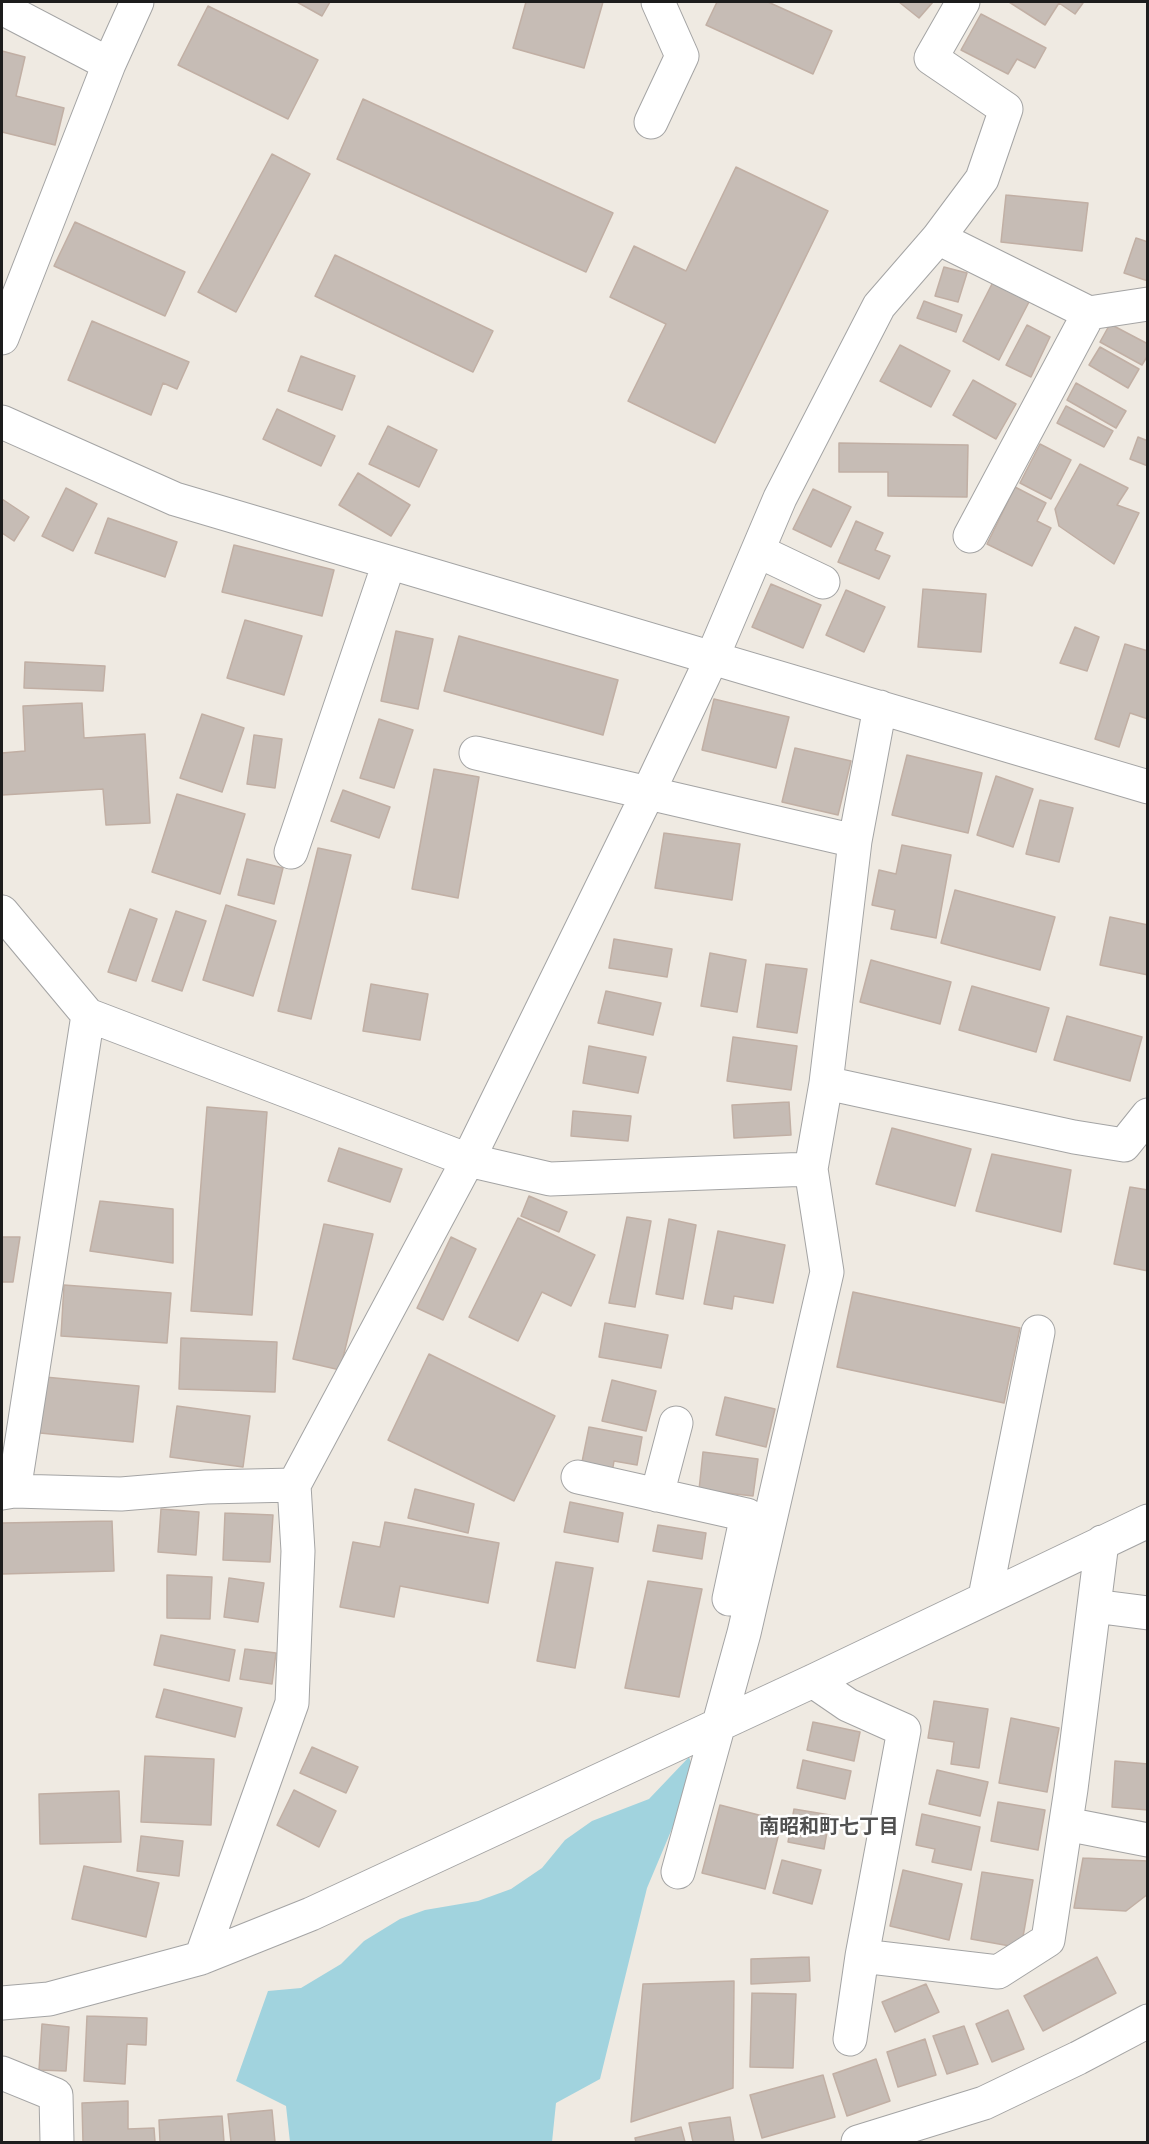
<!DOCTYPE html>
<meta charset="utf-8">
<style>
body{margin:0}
#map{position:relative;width:1149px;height:2144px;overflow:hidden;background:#efeae2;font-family:Arial,sans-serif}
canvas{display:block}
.frame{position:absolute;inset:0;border:3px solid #1d1d1d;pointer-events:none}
</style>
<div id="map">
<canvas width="1149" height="2144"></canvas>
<div class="frame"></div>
</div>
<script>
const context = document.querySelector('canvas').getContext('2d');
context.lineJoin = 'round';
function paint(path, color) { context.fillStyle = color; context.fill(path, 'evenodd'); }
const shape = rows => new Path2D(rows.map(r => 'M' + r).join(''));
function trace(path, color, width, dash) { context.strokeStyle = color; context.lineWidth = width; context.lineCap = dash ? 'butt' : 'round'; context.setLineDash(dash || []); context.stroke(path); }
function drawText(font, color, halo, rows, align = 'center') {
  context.font = font + ' Arial,"Noto Sans JP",sans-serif'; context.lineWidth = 5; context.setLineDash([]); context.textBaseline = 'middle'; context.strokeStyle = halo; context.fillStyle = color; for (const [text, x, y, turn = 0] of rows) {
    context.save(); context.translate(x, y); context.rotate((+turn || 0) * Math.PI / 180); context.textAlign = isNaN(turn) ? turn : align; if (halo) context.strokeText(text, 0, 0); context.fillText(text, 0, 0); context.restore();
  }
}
const water = shape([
 [689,1757,695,1774,647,1888,600,2079,556,2103,552,2142,290,2142,286,2106,236,2081,268,1991,301,1988,341,1964,364,1941,400,1919,425,1910,478,1901,511,1889,542,1868,565,1840,592,1821,649,1799]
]);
const building = shape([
 [297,2,330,2,322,16,297,2],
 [526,2,603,2,584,68,513,48,526,2],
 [717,2,768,2,832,31,813,74,706,25,717,2],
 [899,2,933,2,919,18,899,2],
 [1009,2,1081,2,1083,3,1075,14,1059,3,1045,25,1009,2],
 [208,6,318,60,288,119,178,65,208,6],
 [981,14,1046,48,1035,68,1017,59,1008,74,961,50,981,14],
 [2,51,25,57,16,96,64,108,55,145,2,132,2,51],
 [363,99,613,213,586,272,337,159,363,99],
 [272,154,310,174,236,312,198,292,272,154],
 [736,167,828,211,715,443,628,401,666,324,610,297,634,246,686,271,736,167],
 [1006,195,1088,203,1082,251,1001,242,1006,195],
 [75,222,185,272,165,316,54,266,75,222],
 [1136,238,1148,242,1148,281,1124,273,1136,238],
 [335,255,493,331,473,372,315,296,335,255],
 [944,267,967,273,958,302,935,296,944,267],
 [993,282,1030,300,999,360,963,341,993,282],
 [924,301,962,315,956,332,917,318,924,301],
 [92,321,189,362,177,389,163,383,151,415,68,380,92,321],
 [1110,324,1148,344,1148,355,1142,365,1100,342,1110,324],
 [1027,325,1050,337,1031,377,1006,365,1027,325],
 [900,345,950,371,931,407,880,381,900,345],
 [1100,347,1139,369,1128,388,1089,365,1100,347],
 [301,356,355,376,342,410,288,391,301,356],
 [973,380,1016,404,996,439,953,415,973,380],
 [1076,383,1126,411,1116,428,1067,400,1076,383],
 [1066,406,1113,431,1104,447,1057,423,1066,406],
 [277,409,335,436,321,466,263,439,277,409],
 [388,426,437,450,419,487,369,464,388,426],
 [1138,437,1148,441,1148,466,1130,459,1138,437],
 [839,443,968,445,967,497,888,496,888,472,839,472,839,443],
 [1040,444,1071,460,1051,499,1020,483,1040,444],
 [1080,464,1128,488,1117,505,1139,513,1114,564,1059,526,1055,509,1080,464],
 [358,473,410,505,391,536,339,505,358,473],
 [1015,487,1046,503,1037,521,1051,528,1032,566,987,544,1015,487],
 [66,488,97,504,73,551,42,536,66,488],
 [813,489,851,507,831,547,793,529,813,489],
 [2,499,29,517,14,541,2,533,2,499],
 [108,518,177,542,165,577,95,553,108,518],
 [856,521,883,533,875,550,890,556,879,579,838,562,856,521],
 [234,545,334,570,322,616,222,592,234,545],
 [771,584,821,605,803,648,752,627,771,584],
 [923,589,986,594,981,652,918,647,923,589],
 [846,590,885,607,864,652,826,635,846,590],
 [245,620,302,636,284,695,227,678,245,620],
 [1075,627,1099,637,1087,671,1060,663,1075,627],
 [396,631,433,639,418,709,381,701,396,631],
 [459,636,618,680,603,735,444,691,459,636],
 [1125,644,1148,651,1148,719,1130,713,1119,747,1095,739,1125,644],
 [25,662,105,666,103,691,24,688,25,662],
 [714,699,789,717,776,768,702,750,714,699],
 [82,703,84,738,145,734,150,823,106,825,103,789,2,795,2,753,25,751,23,706,82,703],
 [202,714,244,728,222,792,180,778,202,714],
 [379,719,413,730,394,788,360,778,379,719],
 [254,735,282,739,275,788,247,784,254,735],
 [795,748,851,761,838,815,782,802,795,748],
 [907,755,982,773,968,833,892,815,907,755],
 [434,769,479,777,458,898,412,889,434,769],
 [996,776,1033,789,1013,847,977,835,996,776],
 [343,790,390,807,379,838,331,821,343,790],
 [177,794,245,814,220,894,152,872,177,794],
 [1040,800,1073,808,1059,862,1026,854,1040,800],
 [664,833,740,844,732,900,655,888,664,833],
 [902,845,951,855,936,938,891,929,895,910,872,905,879,870,896,874,902,845],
 [318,848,351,855,311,1019,278,1011,318,848],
 [247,859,283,868,274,904,238,895,247,859],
 [955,890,1055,917,1040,970,941,943,955,890],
 [226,905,276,921,253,996,203,980,226,905],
 [130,909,157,919,136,981,108,972,130,909],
 [176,911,206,921,182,991,152,981,176,911],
 [1110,917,1148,925,1148,975,1100,965,1110,917],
 [614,939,672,949,667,977,609,968,614,939],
 [710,953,746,960,737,1012,701,1006,710,953],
 [871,960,951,982,940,1024,860,1002,871,960],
 [766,964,807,969,797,1033,757,1027,766,964],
 [371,984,428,994,420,1040,363,1031,371,984],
 [972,986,1049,1008,1036,1052,959,1030,972,986],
 [606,991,661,1003,653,1035,598,1023,606,991],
 [1067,1016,1142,1037,1130,1081,1054,1060,1067,1016],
 [733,1037,797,1046,791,1090,727,1081,733,1037],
 [589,1046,646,1057,638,1093,583,1083,589,1046],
 [789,1102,791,1135,734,1138,732,1105,789,1102],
 [207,1107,267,1112,252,1315,191,1311,207,1107],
 [573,1111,631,1116,628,1141,571,1136,573,1111],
 [892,1128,971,1149,955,1206,876,1184,892,1128],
 [339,1148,402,1169,390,1202,328,1181,339,1148],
 [992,1154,1071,1170,1061,1232,976,1211,992,1154],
 [1130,1187,1148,1190,1148,1271,1114,1264,1130,1187],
 [529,1196,567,1212,559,1232,521,1216,529,1196],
 [100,1201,173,1209,173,1263,90,1251,100,1201],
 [627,1217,651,1221,635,1307,609,1303,627,1217],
 [518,1218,595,1255,571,1306,542,1292,518,1341,469,1317,518,1218],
 [669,1219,696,1225,683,1299,656,1294,669,1219],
 [324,1224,373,1234,340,1370,293,1359,324,1224],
 [718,1231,785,1245,773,1303,734,1296,732,1309,704,1304,718,1231],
 [2,1237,20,1237,13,1282,2,1282,2,1237],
 [451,1237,476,1249,443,1320,417,1308,451,1237],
 [64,1285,171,1293,167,1343,61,1336,64,1285],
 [853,1292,1020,1328,1004,1403,837,1367,853,1292],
 [605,1323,668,1335,661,1368,599,1357,605,1323],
 [181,1338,277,1342,275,1392,179,1389,181,1338],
 [429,1354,555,1416,514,1501,388,1440,429,1354],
 [45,1377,139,1386,133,1442,40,1433,45,1377],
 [612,1380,656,1391,646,1431,602,1421,612,1380],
 [725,1397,775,1409,766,1447,716,1435,725,1397],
 [177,1406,250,1416,243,1467,170,1457,177,1406],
 [589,1427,642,1437,637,1465,614,1461,612,1473,581,1467,589,1427],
 [703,1452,758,1459,753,1496,699,1490,703,1452],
 [415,1489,474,1504,468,1533,408,1518,415,1489],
 [570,1502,623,1513,618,1542,564,1532,570,1502],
 [161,1509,199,1512,196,1555,158,1552,161,1509],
 [225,1513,273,1515,270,1562,223,1560,225,1513],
 [112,1521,114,1571,2,1574,2,1523,112,1521],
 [385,1522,499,1543,488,1603,400,1586,394,1617,340,1607,353,1542,380,1547,385,1522],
 [658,1525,706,1533,702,1559,653,1551,658,1525],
 [556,1562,593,1568,575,1668,537,1661,556,1562],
 [167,1575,212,1577,210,1619,167,1618,167,1575],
 [229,1578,264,1583,258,1622,224,1617,229,1578],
 [648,1581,702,1589,679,1697,625,1688,648,1581],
 [161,1635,235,1650,229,1681,154,1665,161,1635],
 [245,1649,276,1653,272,1684,240,1679,245,1649],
 [164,1689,242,1708,235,1737,156,1717,164,1689],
 [934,1701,988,1709,979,1768,951,1764,954,1742,928,1738,934,1701],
 [1011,1718,1059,1728,1047,1792,999,1783,1011,1718],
 [813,1722,860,1732,854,1761,807,1750,813,1722],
 [312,1747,358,1767,346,1793,300,1773,312,1747],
 [145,1756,214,1759,211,1825,141,1822,145,1756],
 [803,1760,851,1771,845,1799,797,1788,803,1760],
 [1115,1761,1148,1764,1148,1810,1112,1807,1115,1761],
 [937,1770,988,1782,980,1816,929,1804,937,1770],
 [294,1790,336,1811,319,1847,277,1825,294,1790],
 [119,1791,121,1842,40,1844,39,1794,119,1791],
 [998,1802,1045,1810,1038,1850,991,1841,998,1802],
 [720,1805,782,1821,765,1889,702,1873,720,1805],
 [794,1809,830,1815,824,1849,788,1842,794,1809],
 [922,1814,980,1827,971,1870,932,1862,935,1849,916,1845,922,1814],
 [141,1836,183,1841,179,1876,137,1871,141,1836],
 [1083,1858,1148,1861,1148,1894,1126,1911,1074,1908,1083,1858],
 [782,1860,821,1870,812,1904,773,1893,782,1860],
 [84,1866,159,1883,146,1937,72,1919,84,1866],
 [903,1870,962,1884,949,1940,890,1926,903,1870],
 [982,1872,1033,1880,1021,1948,971,1939,982,1872],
 [809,1957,810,1981,751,1984,751,1959,809,1957],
 [1097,1957,1116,1993,1043,2031,1024,1996,1097,1957],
 [734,1981,733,2088,631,2122,643,1984,734,1981],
 [926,1984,939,2012,895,2032,882,2002,926,1984],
 [752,1993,796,1994,793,2068,750,2067,752,1993],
 [1008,2010,1024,2049,992,2062,976,2024,1008,2010],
 [87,2016,147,2018,146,2045,127,2044,125,2084,84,2081,87,2016],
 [42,2024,69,2027,66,2071,39,2070,42,2024],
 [964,2026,978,2064,947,2074,933,2036,964,2026],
 [925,2039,936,2075,898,2087,887,2052,925,2039],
 [876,2059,890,2101,847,2116,833,2074,876,2059],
 [823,2075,835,2117,762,2138,750,2095,823,2075],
 [128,2101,128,2129,154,2128,155,2142,83,2142,82,2103,128,2101],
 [272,2110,275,2142,231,2142,228,2114,272,2110],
 [222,2116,224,2142,160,2142,159,2120,222,2116],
 [730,2117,734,2142,693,2142,689,2123,730,2117],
 [681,2127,685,2142,636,2142,635,2138,681,2127]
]);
const street = shape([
 [2,8,109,64],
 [651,122,682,56,658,2],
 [938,238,1089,313,1148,304],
 [2,338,109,64,137,2],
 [2,422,175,499,1148,787],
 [970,536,1089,313],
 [758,551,823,582],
 [476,753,855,841],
 [291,852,389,563],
 [2,912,88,1015,468,1160,550,1179,811,1169],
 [826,1083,1074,1137,1124,1145,1148,1115],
 [578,1477,747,1515,729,1599],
 [294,1485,468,1160,648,793,712,658,780,498,879,306,938,238,982,179,1006,109,931,58,963,2],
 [14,1491,88,1015],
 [2,1493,14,1491,121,1494,206,1487,294,1485,298,1551,292,1703,201,1958],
 [657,1495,676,1423],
 [985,1597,1038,1332],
 [1094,1606,1148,1613],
 [813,1681,848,1705,904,1730,862,1956,998,1972,1048,1940,1071,1789,1102,1542],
 [1066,1824,1148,1840],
 [678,1872,744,1633,827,1272,811,1169,826,1083,855,841,880,707],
 [2,2003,49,1999,201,1958,311,1914,813,1681,1148,1521],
 [850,2039,862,1956],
 [2,2073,56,2095,57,2142],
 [858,2142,984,2103,1078,2058,1148,2021]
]);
const neighbourhoodNames = [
 ["南昭和町七丁目",829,1827]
];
paint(water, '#a1d3de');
paint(building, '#c6bcb5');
trace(building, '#c1afa4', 1.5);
trace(street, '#a4a4a4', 35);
trace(street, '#fff', 33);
drawText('bold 20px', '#505050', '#fff', neighbourhoodNames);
</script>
